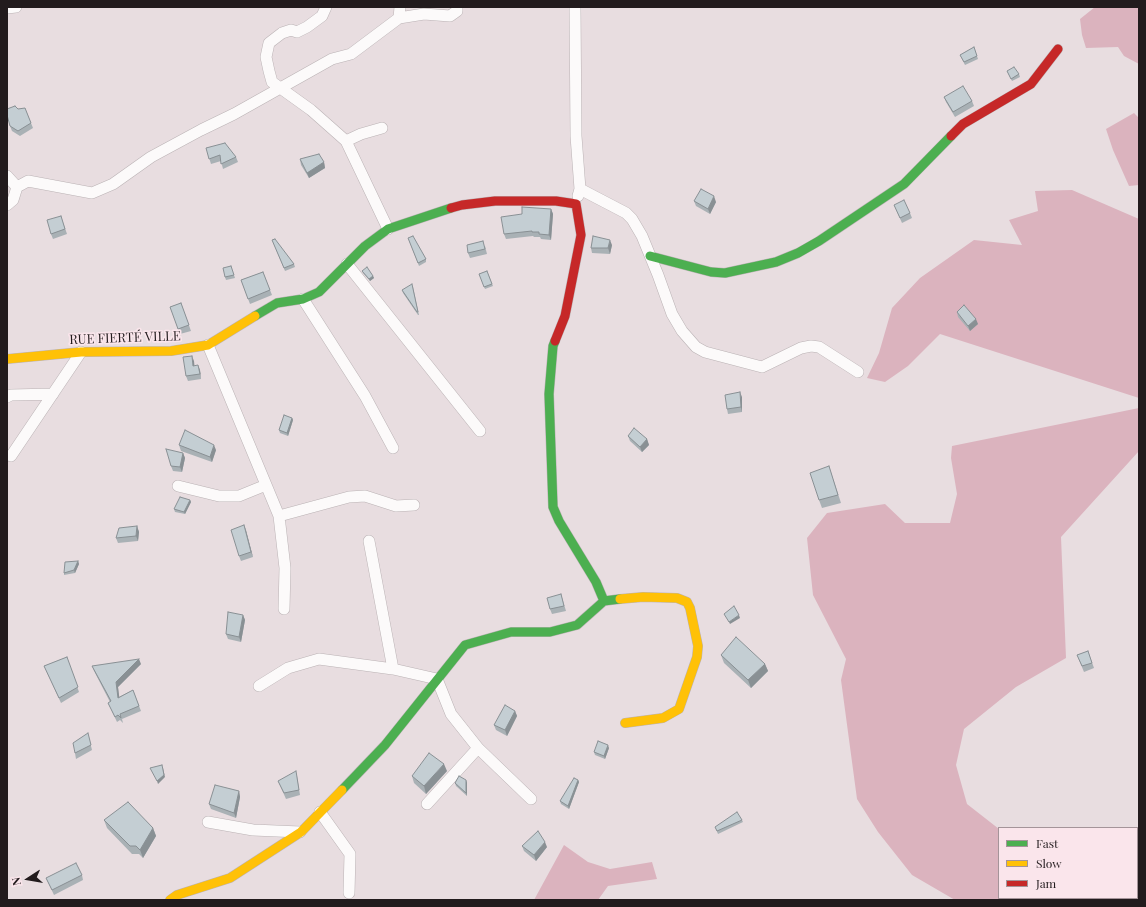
<!DOCTYPE html>
<meta charset="utf-8">
<style>
body{margin:0}
#map{position:relative;width:1146px;height:907px;overflow:hidden;background:#e8dde0;font-family:"Playfair Display",serif}
canvas{display:block}
.frame{position:absolute;inset:0;border:8px solid #221b1d;pointer-events:none}
.legend{position:absolute;left:998px;top:827px;width:140px;height:72px;box-sizing:border-box;background:#fae5eb;border:1px solid #a49499;margin:0;padding:5px 7px;list-style:none;font-size:12px;color:#221b1d}
.legend li{display:flex;align-items:center;gap:8px;height:20px}
.legend b{width:20px;border:1px solid #a49499}
.north{position:absolute;left:8px;top:859px;width:40px;height:40px;-webkit-text-stroke:3px #fae5eb;paint-order:stroke;rotate:258deg;font-size:11px;font-weight:700;line-height:16px;text-align:center;color:#221b1d}
.north::after{content:'';display:block;margin:auto;width:14px;height:18px;background:#221b1d;clip-path:polygon(50% 0,100% 100%,50% 72%,0 100%)}
</style>
<div id="map">
<canvas width="1146" height="907"></canvas>
<div class="frame"></div>
<ul class="legend">
<li><b style="height:5px;background:#4caf50"></b>Fast</li>
<li><b style="height:5px;background:#ffc107"></b>Slow</li>
<li><b style="height:5px;background:#c62828"></b>Jam</li>
</ul>
<div class="north">N</div>
</div>
<script>
const context = document.querySelector('canvas').getContext('2d');
context.lineJoin = 'round';
function paint(path, color) { context.fillStyle = color; context.fill(path, 'evenodd'); }
const shape = rows => new Path2D(rows.map(r => 'M' + r).join(''));
function trace(path, color, width, dash) { context.strokeStyle = color; context.lineWidth = width; context.lineCap = dash ? 'butt' : 'round'; context.setLineDash(dash || []); context.stroke(path); }
function drawText(font, color, halo, rows, align = 'center') {
  context.font = font + ' "Playfair Display",serif'; context.lineWidth = 3.5; context.setLineDash([]); context.textBaseline = 'middle'; context.strokeStyle = halo; context.fillStyle = color; for (const [text, x, y, turn = 0] of rows) {
    context.save(); context.translate(x, y); context.rotate((+turn || 0) * Math.PI / 180); context.textAlign = isNaN(turn) ? turn : align; if (halo) context.strokeText(text, 0, 0); context.fillText(text, 0, 0); context.restore();
  }
}
const forest = shape([
 [1095,7,1139,7,1139,64,1124,56,1118,47,1086,48,1082,35,1080,19],
 [1134,113,1139,118,1139,185,1129,186,1113,150,1106,129],
 [1072,190,1139,219,1139,398,940,334,908,366,885,382,867,378,879,353,892,308,920,278,974,240,1022,245,1009,220,1038,211,1035,191],
 [1139,408,1139,451,1061,537,1066,658,1016,687,964,729,956,765,967,804,999,829,999,898,1022,898,1022,900,955,900,912,875,878,832,857,799,841,680,846,659,813,595,807,538,827,513,885,504,905,523,950,523,957,494,951,458,952,446],
 [564,845,588,862,610,869,652,862,657,879,608,886,598,900,534,900]
]);
const street = shape([
 [326,7,322,16,307,27,297,32,291,30,282,33,269,43,266,57,269,71,272,82,311,110,346,141,388,229],
 [575,7,576,136,580,189,578,196],
 [7,8,16,7],
 [399,18,424,14,450,16,457,11,457,7],
 [346,141,361,134,382,128],
 [7,176,17,187],
 [580,189,626,213,632,219,642,236,658,275,672,314,682,331,696,347,705,352,762,367,801,348,811,346,819,347,858,372],
 [7,205,13,200,17,187,28,181,92,193,113,184,151,157,201,130,234,114,332,59,351,54,399,18,400,7],
 [347,264,480,431],
 [303,299,365,396,393,448],
 [208,345,279,516,285,568,284,609],
 [7,397,11,395,53,394],
 [11,456,81,352],
 [178,486,219,496,239,496,266,485],
 [279,516,349,497,365,496,396,506,414,505],
 [369,541,393,669],
 [259,686,288,668,319,659,393,669,437,679,451,714,478,748,427,804],
 [478,748,531,799],
 [320,812,350,854,349,893],
 [208,822,253,830,300,832]
]);
const fast = shape([
 [650,256,711,272,725,273,776,262,798,253,819,241,904,184,951,136],
 [255,316,277,303,303,299,319,292,365,246,388,229,451,208],
 [555,341,553,346,549,394,553,507,559,521,596,582,604,601],
 [342,790,385,745,465,645,511,632,550,632,577,625,604,601,620,599]
]);
const slow = shape([
 [7,359,81,352,171,351,208,345,255,316],
 [620,599,643,597,677,598,687,602,690,608,698,646,697,657,679,709,663,718,625,723],
 [170,900,177,895,230,878,301,832,342,790]
]);
const jam = shape([
 [951,136,963,124,1031,84,1058,49],
 [451,208,462,205,495,201,556,201,576,204,581,235,565,316,555,341]
]);
const wall = shape([
 [974,47,978,59,965,65,960,55],
 [1007,71,1019,74,1020,77,1012,81],
 [944,97,972,101,974,106,955,117,946,102],
 [25,108,33,128,20,136,12,131,10,126],
 [206,148,236,157,238,162,223,169,221,161,211,164],
 [300,159,324,162,325,168,309,178,301,165],
 [694,201,716,202,710,214,696,206],
 [894,205,910,213,912,218,902,223],
 [551,209,553,214,551,240,541,239,540,237,534,237,533,236,506,239,504,234],
 [61,216,67,234,53,239,51,234],
 [408,238,426,259,426,262,419,266],
 [272,240,294,264,295,267,285,271],
 [612,245,610,254,592,253,591,248],
 [485,246,487,254,470,258,468,253],
 [231,266,235,278,226,280,225,277],
 [362,271,373,276,374,278,370,281,363,273],
 [487,271,493,286,485,289,479,274],
 [263,272,272,295,250,304,241,280],
 [413,287,419,315,418,315,403,293,402,290],
 [181,303,191,331,180,334,170,307],
 [957,312,978,324,970,331,958,317],
 [194,361,194,366,200,370,201,379,188,381,186,376],
 [742,397,742,412,728,414,727,409],
 [292,418,293,420,288,436,280,433,279,430],
 [628,436,647,439,649,445,642,452,630,441],
 [179,445,216,450,212,462,181,451],
 [183,453,185,458,182,472,173,471,171,466],
 [829,466,841,503,822,508,819,500],
 [190,500,191,502,185,514,175,512,174,509],
 [244,525,253,557,241,561,239,556],
 [137,526,139,532,138,541,118,543,116,538],
 [78,561,79,564,75,573,64,575,64,573],
 [561,594,566,611,552,614,550,609],
 [243,615,245,620,241,642,228,639,226,634],
 [1088,651,1094,668,1084,672,1077,655],
 [721,655,765,664,768,671,751,688,724,663],
 [67,657,79,692,61,703,44,666],
 [141,664,118,687,119,697,133,690,141,711,122,719,123,723,120,720,117,722,108,703,110,702,94,671,92,666],
 [515,711,517,716,507,736,496,730,494,725],
 [89,738,92,750,76,759,75,753],
 [609,748,605,759,595,755,594,752],
 [447,771,426,794,414,783,412,776],
 [297,776,300,795,286,799,278,781],
 [466,780,467,783,467,796,456,786,455,783],
 [578,780,579,782,569,809,561,804,560,801],
 [239,791,240,797,236,818,211,809,209,804],
 [104,820,153,828,156,836,143,858,139,854,132,854,107,828],
 [742,820,743,822,718,834,715,827],
 [522,846,547,847,536,861,524,851],
 [82,875,83,880,54,895,46,878]
]);
const shadedWall = shape([
 [324,162,325,168,309,178,307,173],
 [714,196,716,202,710,214,708,209],
 [551,209,553,214,551,240,549,235],
 [610,240,612,245,610,254,608,248],
 [373,276,374,278,370,281,369,279],
 [976,319,978,324,970,331,968,326],
 [192,356,194,361,195,371,193,366],
 [198,365,200,370,201,379,200,374],
 [740,392,742,397,742,412,741,407],
 [292,418,293,420,288,436,287,433],
 [647,439,649,445,642,452,640,447],
 [214,445,216,450,212,462,210,457],
 [183,453,185,458,182,472,180,467],
 [190,500,191,502,185,514,184,512],
 [244,525,246,530,253,557,251,552],
 [137,526,139,532,138,541,136,536],
 [78,561,79,564,75,573,74,570],
 [243,615,245,620,241,642,239,637],
 [739,615,740,618,730,624,729,622],
 [139,659,141,664,118,687,120,703,118,698,116,682],
 [765,664,768,671,751,688,748,680],
 [515,711,517,716,507,736,505,730],
 [608,745,609,748,605,759,604,756],
 [444,764,447,771,426,794,424,786],
 [163,768,165,777,158,784,157,781],
 [466,780,467,783,467,796,466,793],
 [578,780,579,782,569,809,568,806],
 [239,791,240,797,236,818,234,813],
 [153,828,156,836,143,858,140,850],
 [545,842,547,847,536,861,534,855]
]);
const building = shape([
 [974,47,977,56,964,62,960,55,974,47],
 [1014,67,1019,74,1011,79,1007,71,1014,67],
 [963,86,972,101,953,112,944,97,963,86],
 [15,106,18,109,25,108,31,123,18,131,10,126,7,115,7,109,15,106],
 [225,143,236,157,221,164,220,155,209,159,206,148,225,143],
 [319,154,324,162,307,173,300,159,319,154],
 [701,189,714,196,708,209,694,201,701,189],
 [904,200,910,213,900,218,894,205,904,200],
 [522,207,551,209,549,235,539,234,539,232,532,232,532,231,504,234,501,217,522,214,522,207],
 [61,216,65,229,51,234,47,220,61,216],
 [413,236,426,259,418,263,408,238,413,236],
 [593,236,610,240,608,248,591,248,593,236],
 [275,239,294,264,284,268,272,240,275,239],
 [483,241,485,249,468,253,467,245,483,241],
 [231,266,234,275,225,277,223,268,231,266],
 [367,267,373,276,369,279,362,271,367,267],
 [487,271,492,284,484,287,479,274,487,271],
 [263,272,270,290,248,299,241,280,263,272],
 [412,284,418,312,417,312,402,290,412,284],
 [181,303,189,325,178,329,170,307,181,303],
 [964,305,976,319,968,326,957,312,964,305],
 [192,356,193,366,198,365,200,374,186,376,183,357,192,356],
 [740,392,741,407,727,409,725,395,740,392],
 [284,415,292,418,287,433,279,430,284,415],
 [634,428,647,439,640,447,628,436,634,428],
 [185,430,214,445,210,457,179,445,185,430],
 [166,449,183,453,180,467,171,466,166,449],
 [829,466,838,495,819,500,810,473,829,466],
 [180,497,190,500,184,512,174,509,180,497],
 [244,525,251,552,239,556,231,530,244,525],
 [137,526,136,536,116,538,119,528,137,526],
 [78,561,74,570,64,573,65,562,78,561],
 [561,594,564,606,550,609,547,598,561,594],
 [734,606,739,615,729,622,724,614,734,606],
 [228,612,243,615,239,637,226,634,228,612],
 [736,637,765,664,748,680,721,655,736,637],
 [1088,651,1092,663,1082,666,1077,655,1088,651],
 [67,657,78,687,59,698,44,666,67,657],
 [139,659,116,682,118,698,133,690,139,706,120,714,121,718,118,715,115,717,108,703,111,701,92,666,139,659],
 [505,705,515,711,505,730,494,725,505,705],
 [88,733,91,745,75,753,73,743,88,733],
 [598,741,608,745,604,756,594,752,598,741],
 [429,753,444,764,424,786,412,776,429,753],
 [162,765,164,775,157,781,150,768,162,765],
 [296,771,299,790,284,793,278,781,296,771],
 [459,776,466,780,466,793,455,783,459,776],
 [574,778,578,780,568,806,560,801,574,778],
 [215,785,239,791,234,813,209,804,215,785],
 [128,802,153,828,140,850,136,846,130,846,104,820,128,802],
 [737,812,742,820,717,831,715,827,737,812],
 [538,831,545,842,534,855,522,846,538,831],
 [76,863,82,875,52,890,46,878,76,863]
]);
const streetNames = [
 ["RUE FIERTÉ VILLE",125,338,-2]
];
paint(forest, '#dbb3be');
trace(street, '#bab2b4', 12);
trace(fast, '#bab2b4', 10);
trace(slow, '#bab2b4', 10);
trace(jam, '#bab2b4', 10);
trace(street, '#fcfafa', 11);
trace(fast, '#4caf50', 9);
trace(slow, '#ffc107', 9);
trace(jam, '#c62828', 9);
paint(wall, '#a9b1b5');
paint(shadedWall, '#899094');
paint(building, '#c4ced3');
trace(building, '#899094', 1);
drawText('13px', '#221b1d', '#fae5eb', streetNames);
</script>
